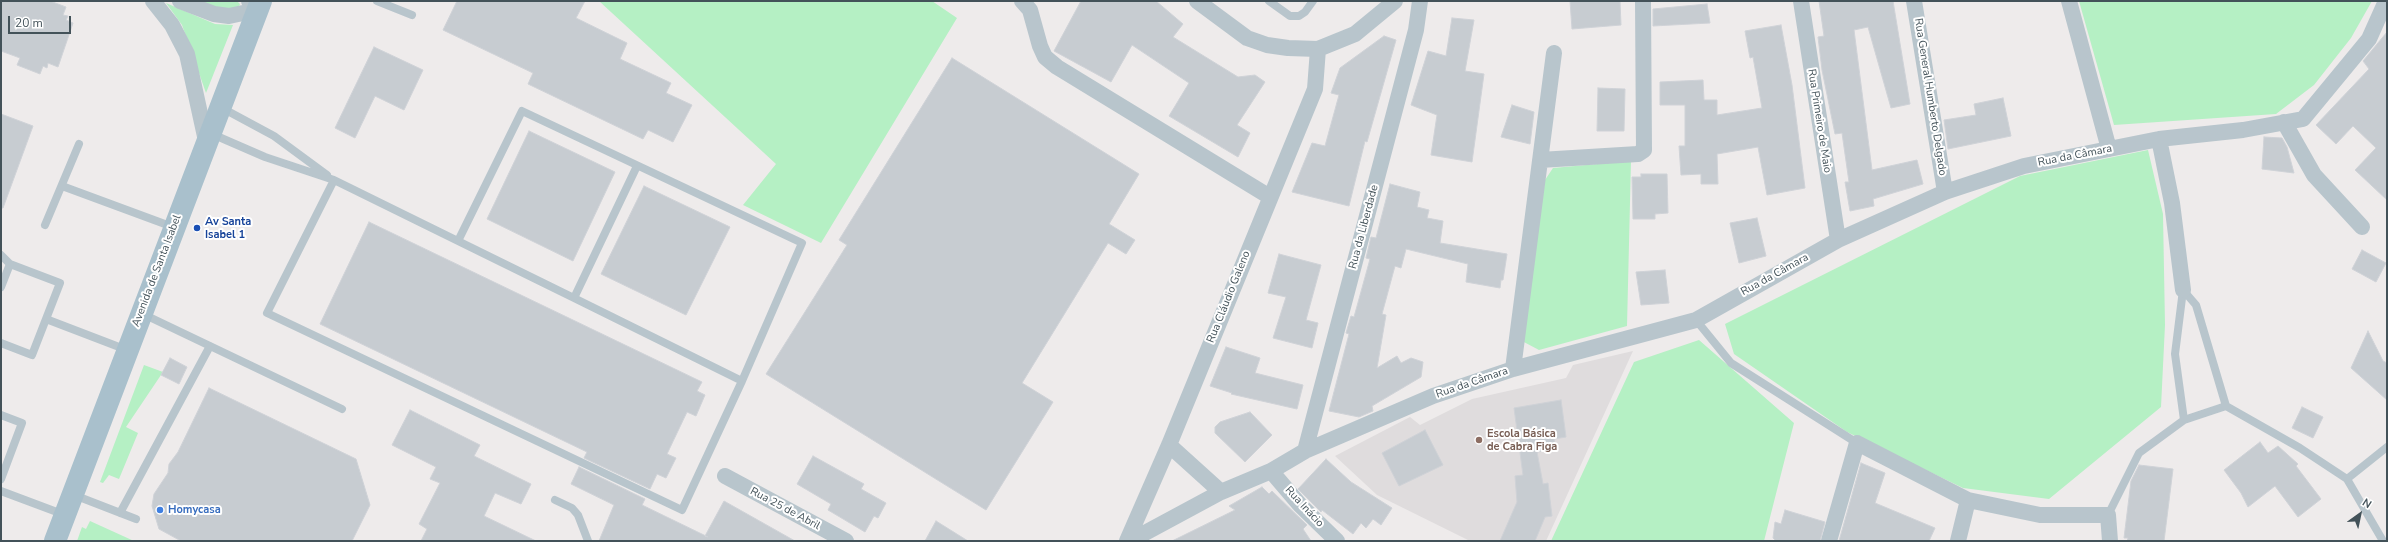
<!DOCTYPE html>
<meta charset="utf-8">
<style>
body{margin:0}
#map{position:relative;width:2388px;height:542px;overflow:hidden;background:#eeebeb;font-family:"Nunito Sans",sans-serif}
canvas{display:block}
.frame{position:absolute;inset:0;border:2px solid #435259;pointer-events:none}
.north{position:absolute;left:2340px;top:494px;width:40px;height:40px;-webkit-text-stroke:3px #fff;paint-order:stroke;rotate:33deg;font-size:11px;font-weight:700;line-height:16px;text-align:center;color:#435259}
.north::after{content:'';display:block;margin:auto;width:14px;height:18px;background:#435259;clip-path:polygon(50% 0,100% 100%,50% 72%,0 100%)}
.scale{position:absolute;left:8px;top:16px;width:63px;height:18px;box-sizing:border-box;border:2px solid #435259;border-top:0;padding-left:5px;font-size:12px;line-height:14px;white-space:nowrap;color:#435259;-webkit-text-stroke:3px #fff;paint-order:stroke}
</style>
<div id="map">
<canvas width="2388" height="542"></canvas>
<div class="frame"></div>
<div class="north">N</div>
<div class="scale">20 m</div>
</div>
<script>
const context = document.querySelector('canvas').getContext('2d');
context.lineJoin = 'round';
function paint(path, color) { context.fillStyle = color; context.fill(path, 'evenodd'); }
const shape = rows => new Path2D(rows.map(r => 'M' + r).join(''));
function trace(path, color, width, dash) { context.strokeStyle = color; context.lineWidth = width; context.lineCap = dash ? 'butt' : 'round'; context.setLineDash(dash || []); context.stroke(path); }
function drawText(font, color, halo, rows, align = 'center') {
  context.font = font + ' "Nunito Sans",sans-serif'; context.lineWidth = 4; context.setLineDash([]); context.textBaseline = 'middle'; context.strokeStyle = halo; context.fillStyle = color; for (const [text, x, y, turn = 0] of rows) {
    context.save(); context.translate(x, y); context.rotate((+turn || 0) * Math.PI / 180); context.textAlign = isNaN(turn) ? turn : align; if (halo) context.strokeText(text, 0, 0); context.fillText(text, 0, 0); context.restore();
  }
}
const education = shape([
 [1633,351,1546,541,1470,541,1377,495,1335,456,1410,417,1420,425,1472,399,1566,378,1573,365]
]);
const green = shape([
 [197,1,237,1,240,4,238,9,226,10],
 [599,1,932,1,957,18,821,243,743,205,776,164],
 [2079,1,2372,1,2351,38,2314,85,2276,114,2114,125],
 [166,3,215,24,233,25,206,93,182,25],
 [2148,150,2163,214,2165,325,2161,407,2049,499,1963,488,1847,432,1734,354,1725,324,2020,176],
 [1631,161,1627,326,1539,350,1522,341,1545,180,1553,168],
 [1699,340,1794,423,1764,541,1551,541,1634,362],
 [144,365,163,372,126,427,138,433,119,479,109,475,103,483,100,482],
 [90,521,134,541,77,541,82,527,86,529]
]);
const building = shape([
 [1,1,50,1,66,7,63,15,68,16,66,20,73,23,58,67,48,63,47,68,43,66,40,74,17,65,20,58,1,51,1,1],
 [457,1,585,1,576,18,627,43,620,59,671,83,666,93,692,105,673,142,648,130,643,139,528,84,533,73,443,30,457,1],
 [1081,1,1156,1,1183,24,1173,37,1238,77,1255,75,1265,82,1237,125,1250,133,1238,157,1169,116,1189,83,1132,45,1111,82,1054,51,1081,1],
 [1570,1,1620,1,1621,25,1572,29,1570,1],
 [1819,1,1893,1,1910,104,1891,108,1868,27,1854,30,1872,170,1917,160,1923,184,1873,199,1874,206,1850,211,1845,182,1849,182,1842,133,1835,134,1822,70,1818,37,1824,36,1819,1],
 [1707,4,1710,23,1653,26,1653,9,1707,4],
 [1452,18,1474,20,1465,71,1484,74,1472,162,1431,155,1437,115,1411,105,1428,51,1446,56,1452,18],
 [1781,25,1792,85,1805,188,1767,195,1758,147,1717,154,1718,184,1701,184,1701,174,1681,175,1679,146,1685,146,1685,105,1660,105,1660,82,1703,80,1704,100,1717,100,1717,115,1762,108,1753,57,1750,58,1745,31,1781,25],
 [2387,32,2387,200,2355,170,2376,148,2353,126,2336,144,2316,125,2369,69,2363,61,2387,32],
 [1384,36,1396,40,1367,142,1365,141,1349,206,1292,192,1312,143,1325,146,1339,95,1331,93,1340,68,1384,36],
 [374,47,423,70,404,110,375,96,355,138,335,128,374,47],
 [952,58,1139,174,1109,224,1135,240,1126,254,1108,243,1022,383,1053,402,986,510,766,374,847,245,839,240,952,58],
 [1598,88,1625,89,1624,131,1597,131,1598,88],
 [2003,98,2011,136,1948,149,1944,120,1976,115,1974,104,2003,98],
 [1512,105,1534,112,1530,144,1501,137,1512,105],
 [1,114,33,126,3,208,1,208,1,114],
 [529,131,615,172,573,261,487,219,529,131],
 [2264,137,2282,138,2287,147,2294,173,2262,169,2264,137],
 [1641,174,1667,174,1668,213,1655,214,1655,219,1633,219,1632,177,1641,177,1641,174],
 [1390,184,1420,192,1417,207,1429,210,1427,218,1443,221,1440,243,1507,254,1503,280,1501,280,1500,288,1466,282,1468,264,1406,249,1401,268,1395,266,1382,314,1386,315,1377,368,1397,356,1401,363,1411,358,1423,362,1421,377,1372,406,1373,411,1359,417,1329,411,1349,334,1346,333,1351,316,1354,317,1370,259,1366,258,1371,237,1376,238,1390,184],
 [644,186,730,227,686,315,601,274,644,186],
 [1757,218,1766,256,1739,263,1730,223,1757,218],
 [369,222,702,382,697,391,705,395,696,416,687,412,667,454,676,458,666,478,657,474,650,489,584,458,587,452,320,324,369,222],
 [2362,250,2386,263,2376,282,2352,269,2362,250],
 [1279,254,1321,265,1306,320,1318,323,1312,348,1273,338,1286,297,1268,293,1279,254],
 [1665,270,1669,303,1641,305,1636,272,1665,270],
 [2368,331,2383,361,2387,363,2387,400,2351,368,2368,331],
 [1226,347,1260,358,1255,373,1303,385,1297,409,1231,394,1232,393,1210,386,1226,347],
 [170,358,187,367,179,384,161,375,170,358],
 [209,388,356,459,370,505,352,541,181,541,159,529,152,506,154,494,168,473,169,464,178,452,209,388],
 [1561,400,1566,437,1554,439,1555,445,1545,446,1545,451,1537,452,1543,484,1548,483,1552,516,1545,517,1535,541,1500,541,1517,502,1515,476,1523,475,1514,408,1561,400],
 [2302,407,2323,417,2313,438,2292,428,2302,407],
 [410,410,480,445,474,456,531,484,521,504,495,493,484,516,536,541,421,541,427,529,419,524,440,483,430,479,436,467,392,445,410,410],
 [1250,412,1272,435,1245,462,1215,433,1215,427,1220,422,1250,412],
 [1425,430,1443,465,1399,486,1382,453,1425,430],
 [2260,442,2268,453,2278,446,2298,464,2296,466,2321,499,2298,517,2275,486,2248,507,2241,493,2224,470,2260,442],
 [813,456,864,484,861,489,886,503,878,518,874,516,865,532,828,510,831,504,797,484,813,456],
 [1326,459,1351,482,1392,508,1381,525,1373,519,1366,528,1361,523,1353,534,1322,510,1321,512,1298,489,1326,459],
 [1861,463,1885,473,1875,503,1935,528,1929,541,1839,541,1861,463],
 [2139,465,2173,469,2164,541,2127,541,2128,538,2124,538,2131,481,2139,465],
 [579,467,645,499,642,505,708,537,705,536,724,501,795,541,599,541,614,505,571,484,579,467],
 [1262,487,1269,494,1272,491,1307,525,1303,529,1311,541,1172,541,1235,510,1229,506,1262,487],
 [1785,510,1825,522,1820,541,1776,541,1773,538,1775,522,1781,524,1785,510],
 [936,521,968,541,925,541,936,521]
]);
const lane = shape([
 [377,1,412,15],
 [1269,1,1290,16,1299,16,1305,12,1313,1],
 [222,108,274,136,327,175],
 [212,134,265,157,334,180,458,241,574,298,742,381,802,243,522,111,458,241],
 [334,180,267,313,682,510,742,381],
 [62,186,173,227],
 [45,225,79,144],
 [1,255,10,264],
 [1,287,10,264,60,283,32,355,1,343],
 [2183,290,2175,354,2184,420],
 [2183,290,2196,305,2226,406],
 [574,298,637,166],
 [143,314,342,409],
 [46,319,127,350],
 [1696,320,1731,363,1857,443],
 [1,415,22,423,1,479],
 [2347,479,2387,447],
 [1,491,65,515],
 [74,495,136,519],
 [555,500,572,508,578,515,588,541],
 [120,513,210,346],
 [2108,515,2139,453,2184,420,2226,406,2300,448,2347,479,2383,541]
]);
const street = shape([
 [153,1,172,25,187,54,206,141],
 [180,1,214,14,229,16,257,10,249,1],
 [1022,1,1030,10,1040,46,1045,57,1057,67,1270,197],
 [1197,1,1247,38,1267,45,1288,48,1318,49,1355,34,1395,1],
 [1801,1,1838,240],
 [1914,1,1945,192],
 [2069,1,2109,149],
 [2284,122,2314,175,2362,227],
 [2159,139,2172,203,2183,290],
 [1540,160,1638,154,1644,150,1643,1],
 [1513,369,1554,53],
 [1169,445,1221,492],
 [1305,451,1416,30,1420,1],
 [1271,471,1300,505,1337,541],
 [725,476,846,541],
 [1127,541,1169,445,1315,89,1318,49],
 [1130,541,1221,492,1271,471,1305,451,1433,396,1513,369,1696,320,1838,240,1945,192,2024,166,2159,139,2243,130,2303,119,2369,39,2386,1],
 [1829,541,1857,443,1968,500,2040,515,2108,515,2110,541],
 [1958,541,1968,500]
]);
const primary = shape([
 [55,541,261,1]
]);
const markers = [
 [197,228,4,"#1a4fb4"],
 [1479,440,4,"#8d6e63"],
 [160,510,4,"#3f7fe0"]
];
const streetNames = [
 ["Rua General Humberto Delgado",1930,97,81],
 ["Rua Primeiro de Maio",1819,121,81],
 ["Rua da Câmara",2075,156,-11],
 ["Rua da Liberdade",1364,227,-75],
 ["Avenida de Santa Isabel",157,271,-69],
 ["Rua da Câmara",1775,275,-29],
 ["Rua Cláudio Galeno",1229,297,-68],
 ["Rua da Câmara",1472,383,-19],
 ["Rua Inácio",1304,507,47],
 ["Rua 25 de Abril",785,509,28]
];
const transitNames = [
 ["Av Santa",205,222],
 ["Isabel 1",205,235]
];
const educationNames = [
 ["Escola Básica",1487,434],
 ["de Cabra Figa",1487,447]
];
const shopNames = [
 ["Homycasa",168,510]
];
paint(education, '#dfdcdd');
paint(green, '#b5f0c4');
paint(building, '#c7ccd1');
trace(building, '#cfd2d7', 1);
trace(lane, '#b8c5cc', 8);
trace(street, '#b8c5cc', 16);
trace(primary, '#a9c0cc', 22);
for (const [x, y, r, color] of markers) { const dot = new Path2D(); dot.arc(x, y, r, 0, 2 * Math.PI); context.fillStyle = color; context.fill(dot); trace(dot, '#fff', 1.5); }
drawText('11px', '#435259', '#fff', streetNames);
drawText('bold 11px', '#164399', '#fff', transitNames, 'left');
drawText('bold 11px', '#785e54', '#fff', educationNames, 'left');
drawText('bold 11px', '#366cbe', '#fff', shopNames, 'left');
</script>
